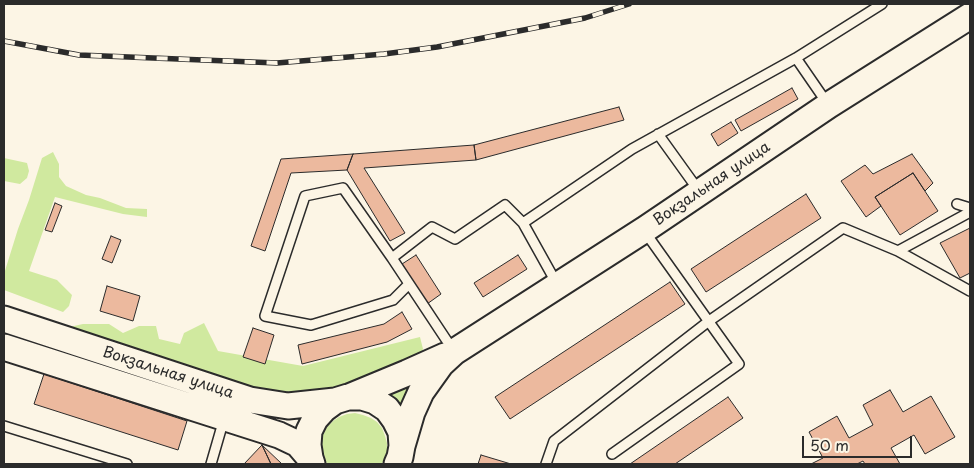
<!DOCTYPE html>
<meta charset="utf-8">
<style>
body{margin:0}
#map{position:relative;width:974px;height:468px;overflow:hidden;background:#fcf5e5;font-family:"Playpen Sans",sans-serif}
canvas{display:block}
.frame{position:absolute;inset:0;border:5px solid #2b2b2b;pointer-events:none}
.scale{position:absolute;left:802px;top:436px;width:110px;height:22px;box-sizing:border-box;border:2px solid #2b2b2b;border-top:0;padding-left:6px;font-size:15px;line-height:18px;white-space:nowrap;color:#2b2b2b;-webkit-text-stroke:4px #fcf5e5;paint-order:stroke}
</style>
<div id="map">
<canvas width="974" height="468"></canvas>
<div class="frame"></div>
<div class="scale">50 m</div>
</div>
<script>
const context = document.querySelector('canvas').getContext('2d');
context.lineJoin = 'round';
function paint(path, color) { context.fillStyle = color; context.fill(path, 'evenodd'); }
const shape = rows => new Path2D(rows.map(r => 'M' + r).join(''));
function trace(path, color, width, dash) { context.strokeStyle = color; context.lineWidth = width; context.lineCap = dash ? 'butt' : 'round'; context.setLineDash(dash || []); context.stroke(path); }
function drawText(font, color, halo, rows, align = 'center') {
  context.font = font + ' "Playpen Sans",sans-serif'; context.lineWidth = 5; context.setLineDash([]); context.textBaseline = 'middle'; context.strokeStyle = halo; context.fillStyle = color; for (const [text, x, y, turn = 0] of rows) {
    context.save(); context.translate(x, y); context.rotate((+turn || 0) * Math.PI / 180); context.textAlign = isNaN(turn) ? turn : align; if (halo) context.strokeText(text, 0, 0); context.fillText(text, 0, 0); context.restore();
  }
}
const green = shape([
 [53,152,59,164,59,177,66,186,86,195,100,198,126,208,147,209,147,217,123,214,55,197,29,271,57,280,72,295,69,306,63,312,4,290,4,274,18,229,29,200,42,158],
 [4,158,27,163,29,171,27,178,20,184,4,181],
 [204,323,218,351,303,366,420,337,423,349,420,357,314,397,257,394,65,328,83,324,109,324,123,333,139,326,156,326,159,339,180,344,184,333],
 [418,377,403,417,385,393],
 [355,413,363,415,371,418,377,422,382,428,385,436,387,443,387,451,382,464,327,464,322,451,322,442,323,435,327,427,333,421,339,417,347,414]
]);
const building = shape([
 [792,88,798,99,741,131,735,120,792,88],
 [619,107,624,120,476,160,474,145,619,107],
 [731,122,738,133,718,146,711,134,731,122],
 [474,145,476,160,364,168,405,233,390,241,347,170,353,154,474,145],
 [353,154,347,170,291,173,265,251,251,246,281,159,353,154],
 [912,154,933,183,925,191,913,173,875,197,881,206,866,217,841,181,865,165,873,174,912,154],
 [913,173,938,211,900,235,875,197,913,173],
 [806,194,821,218,706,292,691,269,806,194],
 [55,203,62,206,52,232,45,230,55,203],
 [970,228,970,273,960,278,940,243,970,228],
 [111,236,121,240,112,263,102,259,111,236],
 [416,255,441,294,427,304,402,264,416,255],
 [518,255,527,269,483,297,474,283,518,255],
 [670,282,685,304,510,419,495,397,670,282],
 [107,286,140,296,133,321,100,311,107,286],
 [402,312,412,329,387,342,302,364,298,345,384,324,402,312],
 [253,328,274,335,265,364,243,357,253,328],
 [44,374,187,421,178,450,34,404,44,374],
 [890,390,903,412,931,396,955,437,925,454,914,435,891,448,900,464,865,464,863,461,857,464,811,464,823,458,809,432,837,416,849,438,873,425,863,405,890,390],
 [728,397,743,418,675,464,630,464,728,397],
 [262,445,271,464,244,464,262,445],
 [262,445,282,464,271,464,262,445],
 [481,455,511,464,478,464,481,455]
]);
const lane = shape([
 [827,103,796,58,882,4],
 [658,134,699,191],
 [957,204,970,208],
 [898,251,970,212],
 [392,258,432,227,455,239,505,205,523,223],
 [409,284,393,300,311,325,265,316,305,196,343,188,392,258,453,350],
 [557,284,523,223,632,149,796,58],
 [4,426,127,464],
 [612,454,739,364,645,232],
 [211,464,224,419],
 [546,464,554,441,709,321,843,228,898,251,970,291]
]);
const secondary = shape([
 [4,319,250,400,288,406,335,401],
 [4,347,279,435,298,444,310,458],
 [349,397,407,373,445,356],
 [402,446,412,412,421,392,441,364,454,352,644,230,829,105,970,16],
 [312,464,310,458,308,445,309,431,315,419,324,409,335,401,348,397,362,397,375,401,387,409,395,420,401,432,402,446,400,457,397,464]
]);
const rail = shape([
 [4,41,79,55,277,63,384,54,437,47,585,18,629,4]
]);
const streetNames = [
 ["Вокзальная улица",712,184,-34],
 ["Вокзальная улица",168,373,18]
];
paint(green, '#d0e99f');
paint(building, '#ecb99e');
trace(building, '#2b2b2b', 1);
trace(lane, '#2b2b2b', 12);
trace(secondary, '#2b2b2b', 29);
trace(lane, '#fcf5e5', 9);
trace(secondary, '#fcf5e5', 25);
trace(rail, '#2b2b2b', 5.5);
trace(rail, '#fcf5e5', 4, [11]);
drawText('15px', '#2b2b2b', '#fcf5e5', streetNames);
</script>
